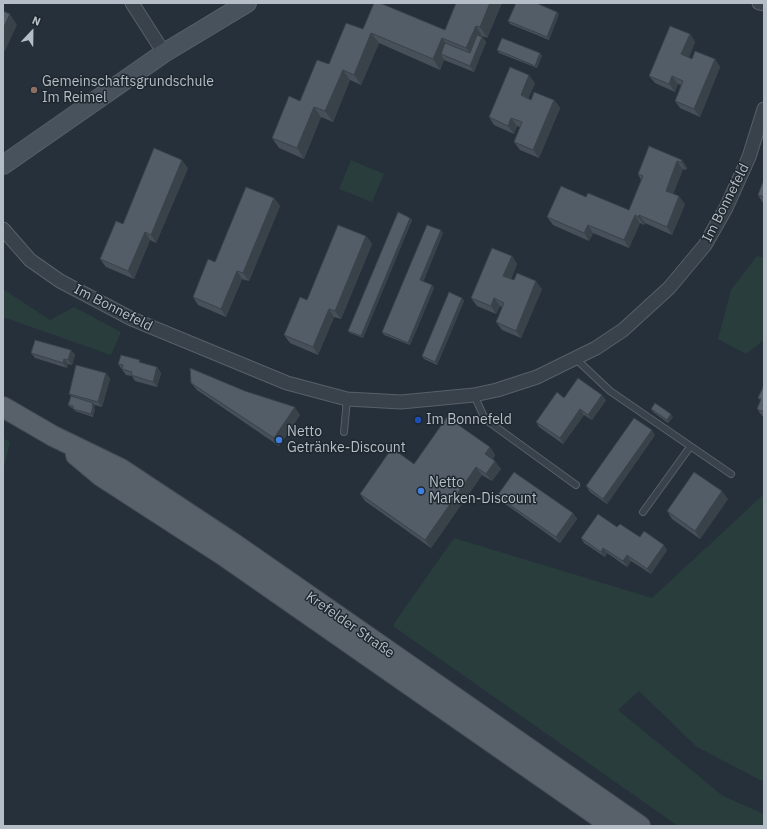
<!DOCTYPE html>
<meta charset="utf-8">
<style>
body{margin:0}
#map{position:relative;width:767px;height:829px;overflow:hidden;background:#26303a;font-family:"IBM Plex Sans",sans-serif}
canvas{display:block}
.frame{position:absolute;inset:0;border:4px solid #b5bdc6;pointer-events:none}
.north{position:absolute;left:12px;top:12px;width:40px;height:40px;-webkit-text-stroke:3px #1f272f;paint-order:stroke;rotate:22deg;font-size:11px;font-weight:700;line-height:16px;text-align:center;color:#b5bdc6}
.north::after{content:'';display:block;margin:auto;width:14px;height:18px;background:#b5bdc6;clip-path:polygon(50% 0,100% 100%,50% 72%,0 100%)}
</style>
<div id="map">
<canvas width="767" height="829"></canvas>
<div class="frame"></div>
<div class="north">N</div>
</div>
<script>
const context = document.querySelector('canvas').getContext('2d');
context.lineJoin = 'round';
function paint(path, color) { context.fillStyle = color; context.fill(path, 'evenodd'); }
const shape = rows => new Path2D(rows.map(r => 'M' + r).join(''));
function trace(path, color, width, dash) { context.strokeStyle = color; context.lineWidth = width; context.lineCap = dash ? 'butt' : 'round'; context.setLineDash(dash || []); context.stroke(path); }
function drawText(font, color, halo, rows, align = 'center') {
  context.font = font + ' "IBM Plex Sans",sans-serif'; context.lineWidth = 3; context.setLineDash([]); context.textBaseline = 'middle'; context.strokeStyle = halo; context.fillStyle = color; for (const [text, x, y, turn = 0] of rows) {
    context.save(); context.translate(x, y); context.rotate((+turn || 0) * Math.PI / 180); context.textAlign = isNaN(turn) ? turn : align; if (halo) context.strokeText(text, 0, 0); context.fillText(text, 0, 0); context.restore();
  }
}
const green = shape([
 [351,160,384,174,372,202,339,189],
 [757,256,764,258,764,340,746,354,718,339,731,290],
 [3,289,50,320,74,307,121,332,111,355,3,317],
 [3,438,10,442,3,472],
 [764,494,764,782,697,747,639,691,618,710,723,796,764,814,764,826,678,826,393,626,397,619,454,538,652,598]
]);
const service = shape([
 [575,358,610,391,731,474],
 [474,395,485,419,576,485],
 [344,432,347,399],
 [643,512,690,447]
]);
const minor = shape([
 [132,3,164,53],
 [759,3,764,4],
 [3,229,30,260,60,281,132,319,287,383,347,399,401,402,474,395,497,390,537,377,596,348,623,330,669,288,705,245,726,208,749,157,764,109]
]);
const secondary = shape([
 [3,165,164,53,247,3]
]);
const primary = shape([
 [3,407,53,436,121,469,233,543,640,826],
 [76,455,101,476,223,555,612,826]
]);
const wall = shape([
 [502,3,487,38,483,36,482,37,486,42,474,72,444,60,440,70,379,43,361,85,350,80,333,122,321,117,304,159,279,148,272,138,300,101,363,29,445,30],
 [557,12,559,14,549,40,510,24,508,21],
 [690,34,695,42,689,57,692,59,715,59,720,67,700,117,680,108,675,101,681,85,678,84,675,92,655,83,649,76],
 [497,50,540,53,542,56,537,68,499,53],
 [535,83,528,99,531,100,554,100,560,108,539,158,520,150,514,142,520,127,517,126,514,134,494,125,489,117],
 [682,160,687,168,686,170,683,169,673,194,685,204,672,235,645,223,644,225,640,223,629,248,593,233,589,241,553,225,547,217,586,197,629,210,641,180,638,174],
 [188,168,156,243,150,240,134,279,106,267,100,259,123,224],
 [764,179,764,203,763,203,758,195],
 [274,198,280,206,249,281,242,279,226,317,198,305,193,297,215,262],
 [410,218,412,220,363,338,350,333,348,331],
 [443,233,423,282,432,285,434,288,410,345,384,335,382,332],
 [366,236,372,244,341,319,334,317,318,355,290,343,284,335,307,300],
 [512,256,517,264,511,279,542,289,521,338,502,330,496,322,502,307,500,306,496,314,477,306,471,298],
 [462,298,464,301,437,365,424,359,422,356],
 [71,350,75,355,72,365,68,364,67,368,35,358,31,353],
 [142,363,157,367,161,373,157,387,135,381,132,376,126,375,118,364],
 [106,373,110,379,102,407,95,405,94,408,95,410,93,417,75,411,73,408,70,407,68,405,71,396,69,394],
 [191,383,245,391,300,415,279,446,197,390],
 [764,385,764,417,763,417,757,409,761,401,758,398],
 [564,398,606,400,592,420,584,415,563,444,539,427,536,422],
 [651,409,673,417,668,423,653,412],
 [655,435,607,504,590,492,586,486],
 [490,447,495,455,493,459,501,469,492,481,482,475,431,548,365,501,360,494,414,464],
 [497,496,573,513,577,519,560,543,501,501],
 [728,499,700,539,672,519,667,511],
 [617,527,640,537,667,550,651,574,631,561,627,567,607,553,605,557,584,543,581,538]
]);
const shadedWall = shape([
 [490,3,502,3,487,38,480,27],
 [557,12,559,14,549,40,547,37],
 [10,14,17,25,3,55,3,29],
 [476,26,486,42,474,72,470,66,474,58,466,48],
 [371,33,379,43,361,85,354,75],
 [690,34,695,42,687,62,681,54],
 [442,38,449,48,441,54,444,60,440,70,433,59],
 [540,53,542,56,537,68,535,66],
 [715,59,720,67,700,117,694,109],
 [343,70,350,80,333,122,325,111],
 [529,75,535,83,526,103,521,95],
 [672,76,678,84,675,92,669,84],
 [554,100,560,108,539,158,533,150],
 [314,107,321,117,304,159,297,148],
 [511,118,517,126,514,134,508,126],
 [182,160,188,168,156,243,151,235],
 [682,160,687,168,686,170,681,162],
 [677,161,683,169,671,199,666,191],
 [679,196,685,204,672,235,667,227],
 [274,198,280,206,249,281,243,273],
 [635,215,640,223,629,248,624,240],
 [639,215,645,223,644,225,638,217],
 [410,218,412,220,363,338,361,336],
 [588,225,593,233,589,241,584,233],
 [441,230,443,233,422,283,420,280],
 [145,232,150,240,134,279,128,271],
 [366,236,372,244,341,319,335,311],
 [512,256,517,264,509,284,503,276],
 [237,271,242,279,226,317,221,309],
 [536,281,542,289,521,338,516,331],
 [432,285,434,288,410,345,408,343],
 [462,298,464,301,437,365,435,362],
 [494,298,500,306,496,314,491,306],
 [329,309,334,317,318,355,313,347],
 [71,350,75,355,72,365,68,360],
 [64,359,68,364,67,368,63,363],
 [157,367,161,373,157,387,153,382],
 [106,373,110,379,102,407,98,402],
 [602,395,606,400,592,420,588,415],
 [93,403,95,405,94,408,95,410,93,417,91,414],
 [295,407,300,415,279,446,274,438],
 [580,409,584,415,563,444,560,438],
 [671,414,673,417,668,423,667,420],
 [652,430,655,435,607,504,603,499],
 [490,447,495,455,491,462,485,454],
 [495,461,501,469,492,481,486,474],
 [476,467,482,475,431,548,425,540],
 [722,491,728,499,700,539,695,531],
 [573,513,577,519,560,543,556,537],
 [664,545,667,550,651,574,647,569],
 [603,548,607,553,605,557,601,552],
 [627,555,631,561,627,567,623,561]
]);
const building = shape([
 [374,3,380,3,445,30,456,3,490,3,480,27,476,26,466,48,442,38,433,59,371,33,354,75,343,70,325,111,314,107,297,148,272,138,289,96,300,101,317,60,329,64,346,23,363,29,374,3],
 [516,3,536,3,557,12,547,37,508,21,516,3],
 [3,11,10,14,3,29,3,11],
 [670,26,690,34,681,54,692,59,695,51,715,59,694,109,675,101,683,81,672,76,669,84,649,76,670,26],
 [477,35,482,37,470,66,441,54,445,43,470,53,477,35],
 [502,38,540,53,535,66,497,50,502,38],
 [510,67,529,75,521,95,531,100,534,92,554,100,533,150,514,142,522,122,511,118,508,126,489,117,510,67],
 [649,146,682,160,681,162,677,161,666,191,679,196,667,227,639,215,638,217,635,215,624,240,588,225,584,233,547,217,561,186,586,197,588,193,629,210,643,176,638,174,649,146],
 [154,148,182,160,151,235,145,232,128,271,100,259,116,221,123,224,154,148],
 [764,179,764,197,758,195,764,179],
 [246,187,274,198,243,273,237,271,221,309,193,297,208,259,215,262,246,187],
 [398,212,410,218,361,336,348,331,398,212],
 [338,225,366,236,335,311,329,309,313,347,284,335,300,297,307,300,338,225],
 [427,225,441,230,420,280,432,285,408,343,382,332,427,225],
 [492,248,512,256,503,276,514,280,517,273,536,281,516,331,496,322,504,303,494,298,491,306,471,298,492,248],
 [449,292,462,298,435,362,422,356,449,292],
 [35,340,71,350,68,360,64,359,63,363,31,353,35,340],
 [121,355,140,360,139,362,157,367,153,382,131,375,132,372,122,369,123,365,118,364,121,355],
 [76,365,106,373,98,402,69,394,76,365],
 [190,368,245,391,295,407,274,438,191,383,190,368],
 [578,378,602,395,588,415,580,409,560,438,536,422,557,392,564,398,578,378],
 [764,385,764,412,757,409,761,399,758,398,764,385],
 [71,396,93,403,92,406,93,407,91,414,73,409,73,406,68,405,71,396],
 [655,403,671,414,667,420,651,409,655,403],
 [447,417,490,447,485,454,495,461,486,474,476,467,425,540,360,494,392,448,414,464,447,417],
 [634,418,652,430,603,499,586,486,634,418],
 [514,472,573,513,556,537,497,496,514,472],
 [694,472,722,491,695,531,667,511,694,472],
 [598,514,617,527,620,524,640,537,644,531,664,545,647,569,627,555,623,561,603,548,601,552,581,538,598,514]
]);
const markers = [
 [34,90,4,"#8d6e63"],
 [418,420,4,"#1a4fb4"],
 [279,440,4,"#3f7fe0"],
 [421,491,4,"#3f7fe0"]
];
const poiNames = [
 ["Gemeinschaftsgrundschule",42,82],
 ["Im Reimel",42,98],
 ["Im Bonnefeld",426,420],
 ["Netto",287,432],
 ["Getränke-Discount",287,448],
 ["Netto",429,483],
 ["Marken-Discount",429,499]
];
const streetNames = [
 ["Im Bonnefeld",726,203,-63],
 ["Im Bonnefeld",113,308,27],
 ["Krefelder Straße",350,625,35]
];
paint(green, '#293d3c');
trace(service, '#576068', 8);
trace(minor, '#576068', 15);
trace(secondary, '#576068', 20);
trace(primary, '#424b53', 22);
trace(service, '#39424a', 6);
trace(minor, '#39424a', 13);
trace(secondary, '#48525d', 18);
trace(primary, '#58616a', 20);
paint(wall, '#475059');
paint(shadedWall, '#394149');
paint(building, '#525d68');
trace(building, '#394149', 1);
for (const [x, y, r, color] of markers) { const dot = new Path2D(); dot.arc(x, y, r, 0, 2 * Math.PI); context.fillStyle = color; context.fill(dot); trace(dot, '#1f272f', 1.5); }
drawText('14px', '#b5bdc6', '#1f272f', poiNames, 'left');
drawText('14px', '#b5bdc6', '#1f272f', streetNames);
</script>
